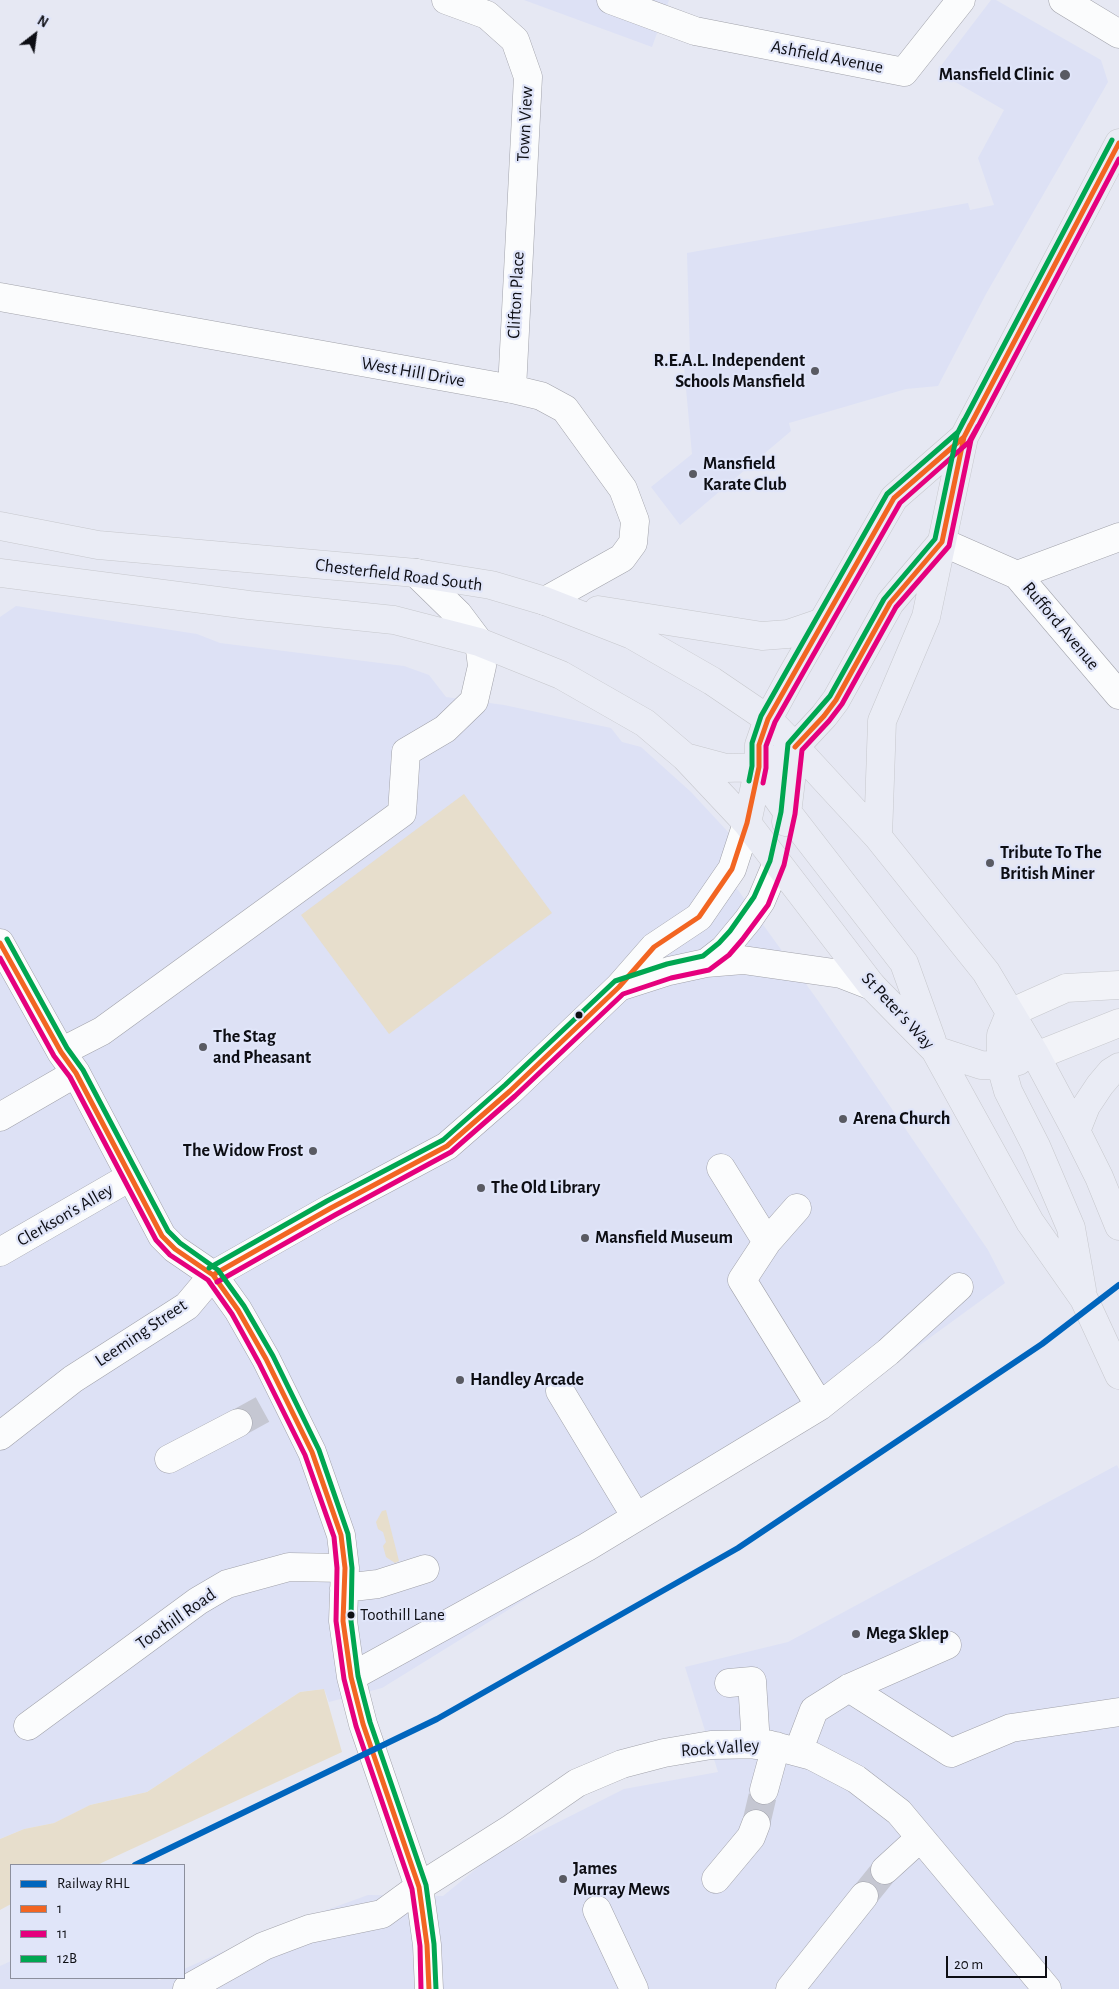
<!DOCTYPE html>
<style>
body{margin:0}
#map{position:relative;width:1119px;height:1989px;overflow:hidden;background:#e6e8f3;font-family:"Alegreya Sans",sans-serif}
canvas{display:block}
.legend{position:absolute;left:10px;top:1864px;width:175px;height:115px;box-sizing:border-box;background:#e0e5f9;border:1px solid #8c8f9d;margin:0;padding:6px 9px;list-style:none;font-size:15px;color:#0d0e14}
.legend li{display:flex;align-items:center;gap:10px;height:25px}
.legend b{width:25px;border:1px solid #8c8f9d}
.north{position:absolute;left:10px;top:10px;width:50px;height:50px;-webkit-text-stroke:4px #e0e5f9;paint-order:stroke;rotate:30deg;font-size:14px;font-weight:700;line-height:20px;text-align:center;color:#0d0e14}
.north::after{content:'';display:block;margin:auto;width:18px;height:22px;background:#0d0e14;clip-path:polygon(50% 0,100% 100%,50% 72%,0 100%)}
.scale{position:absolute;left:946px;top:1956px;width:101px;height:22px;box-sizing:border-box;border:2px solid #0d0e14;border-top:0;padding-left:6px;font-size:15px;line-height:18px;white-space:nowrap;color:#0d0e14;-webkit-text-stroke:4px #e0e5f9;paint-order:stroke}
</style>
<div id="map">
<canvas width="1119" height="1989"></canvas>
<ul class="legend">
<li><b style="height:6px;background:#0065bd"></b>Railway RHL</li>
<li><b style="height:6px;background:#f26522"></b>1</li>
<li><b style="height:6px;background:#e5007d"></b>11</li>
<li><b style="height:6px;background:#00a651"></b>12B</li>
</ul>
<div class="north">N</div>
<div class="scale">20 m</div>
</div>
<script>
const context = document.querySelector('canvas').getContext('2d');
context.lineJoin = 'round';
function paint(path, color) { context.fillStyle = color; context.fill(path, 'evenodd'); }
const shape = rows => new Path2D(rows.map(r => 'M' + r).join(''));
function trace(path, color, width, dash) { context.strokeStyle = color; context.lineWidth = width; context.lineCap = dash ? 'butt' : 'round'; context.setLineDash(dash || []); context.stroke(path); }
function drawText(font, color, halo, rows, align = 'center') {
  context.font = font + ' "Alegreya Sans",sans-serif'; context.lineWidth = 4.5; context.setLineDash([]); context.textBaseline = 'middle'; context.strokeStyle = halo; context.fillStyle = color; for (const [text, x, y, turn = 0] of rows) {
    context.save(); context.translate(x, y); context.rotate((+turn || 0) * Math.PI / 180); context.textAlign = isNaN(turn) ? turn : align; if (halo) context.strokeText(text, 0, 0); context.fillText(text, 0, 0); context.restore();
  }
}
const built = shape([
 [524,0,669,0,652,47],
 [991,0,996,0,1101,60,1108,82,986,294,938,386,906,389,789,423,791,431,680,525,651,487,692,454,683,356,690,356,687,253,968,203,970,210,994,205,978,158,1004,110,938,72,943,63],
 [16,606,197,634,220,643,404,666,429,675,446,697,504,705,611,728,622,742,641,747,691,792,729,833,722,868,819,1002,988,1250,1005,1283,828,1412,382,1688,329,1702,324,1689,300,1692,147,1792,90,1805,54,1823,24,1829,0,1839,0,617],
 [1117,1465,1119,1469,1119,1989,0,1989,0,1966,11,1961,11,1978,155,1978,159,1980,165,1978,184,1978,184,1969,269,1931,368,1895,443,1896,493,1855,624,1789,718,1772,685,1667,788,1642]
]);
const green = shape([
 [464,794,552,913,389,1034,301,915],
 [386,1510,399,1561,395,1563,386,1557,383,1546,386,1542,383,1532,378,1529,376,1522,382,1511],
 [324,1689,342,1752,97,1865,11,1865,11,1904,0,1910,0,1839,24,1829,54,1823,90,1805,147,1792,300,1692]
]);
const minorTunnel = shape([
 [238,1423,267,1407],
 [756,1824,764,1790],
 [864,1896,885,1870]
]);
const minor = shape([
 [446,0,487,15,515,40,528,77,512,389],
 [611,0,695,31,904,72,961,0],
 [1063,0,1119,34],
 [0,297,512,389,541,396,565,409,623,489,635,521,633,543,622,558,545,601],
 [942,542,1017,575,1119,695],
 [1017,575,1119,537],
 [0,943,61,1052,76,1073,162,1236,175,1249,213,1275,238,1310,266,1359,312,1452,341,1535,345,1568,343,1621,351,1677,363,1724,419,1887,427,1945,429,1989],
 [706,963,724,949,748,920,761,901,777,863],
 [619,987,669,971,706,963,743,960,841,974,872,986],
 [61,1052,102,1031,402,813,406,752,445,729,474,701,482,666,479,642,458,614,416,573],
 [0,1117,76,1073],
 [721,1168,767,1242],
 [797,1208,767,1242,742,1280,820,1406],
 [0,1252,130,1177],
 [560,1391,636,1517],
 [0,1436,73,1379,187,1306,213,1275,331,1208,447,1146,510,1091,619,987,654,947,699,917,732,869,747,823],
 [169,1459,238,1423],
 [344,1588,378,1584,425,1569],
 [351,1677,587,1547,820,1406,888,1352,959,1287],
 [729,1683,752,1681,756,1745],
 [849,1688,951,1753,1011,1728,1119,1712],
 [28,1726,198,1601,227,1584,289,1567,345,1568],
 [798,1752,814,1710,849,1688,947,1645],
 [764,1790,776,1746],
 [885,1870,920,1838],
 [716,1879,751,1837,756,1824],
 [597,1910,634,1989],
 [187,1989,264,1946,309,1929,382,1914,419,1887,512,1828,577,1783,622,1764,664,1753,711,1745,767,1744,812,1756,856,1779,899,1812,1047,1989],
 [790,1989,864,1896]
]);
const major = shape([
 [1010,1013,1066,988,1119,985],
 [1036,1056,1119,1023]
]);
const highway = shape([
 [0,526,98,545,416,573,491,585,545,601,632,635,712,681,768,719,795,747,878,837,986,972,1036,1056,1076,1131,1099,1177,1119,1226],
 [0,573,249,605,394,620,479,642,561,675,645,723,685,757,747,823,872,986,935,1050,1030,1222,1084,1299,1119,1375],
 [598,610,762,636,788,634,823,622],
 [685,757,726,768,759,767,778,760,795,747,824,716,836,700,890,603,941,543],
 [759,767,771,789,788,813,904,963,932,1041],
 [786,822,795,747],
 [747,823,759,767,759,745,768,719,792,675,894,498,964,437],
 [878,837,882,721,926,617,964,437,1119,143],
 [1010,1013,1001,1035,1001,1066,1008,1091,1036,1146,1071,1228,1082,1290],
 [935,1050,981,1065,1001,1066,1018,1061],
 [1076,1131,1086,1106,1100,1085,1111,1072,1119,1067]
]);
const bus1 = shape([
 [795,747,824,716,836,700,890,603,942,542,964,437,970,425],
 [0,943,61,1052,76,1073,162,1236,175,1249,213,1275,238,1310,266,1359,312,1452,341,1535,345,1568,343,1621,351,1677,363,1724,419,1887,427,1945,429,1989],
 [213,1275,331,1208,447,1146,510,1091,619,987,654,947,699,917,732,869,747,823,759,767,759,745,768,719,894,498,964,437,1119,143]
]);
const bus2 = shape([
 [763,783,766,768,766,746,775,722,900,503,969,442,978,426],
 [0,958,54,1056,70,1077,156,1240,170,1255,208,1280,232,1314,259,1363,305,1455,334,1537,337,1568,336,1621,344,1679,356,1726,412,1889,420,1946,421,1989],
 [217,1282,335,1215,451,1152,515,1096,623,994,671,978,709,970,729,955,742,940,768,905,784,865,795,814,802,750,829,721,842,704,896,607,949,546,971,440,1119,159]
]);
const bus3 = shape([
 [749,781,752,766,752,743,761,716,887,494,958,432,964,420],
 [7,939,67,1048,83,1070,168,1231,180,1243,218,1270,244,1306,273,1356,319,1450,348,1534,352,1568,351,1621,358,1676,370,1722,426,1885,434,1944,436,1989],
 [209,1268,327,1201,443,1140,505,1085,615,981,667,964,703,956,719,943,730,931,754,897,770,861,781,812,788,744,830,696,884,599,935,539,957,434,1112,140]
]);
const rail1 = shape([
 [135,1865,437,1719,738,1548,1042,1344,1119,1285]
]);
const markers = [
 [1065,75,6,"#595a62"],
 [815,371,5,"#595a62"],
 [693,474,5,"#595a62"],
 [990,863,5,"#595a62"],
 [579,1015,4.5,"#0d0e14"],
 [203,1047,5,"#595a62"],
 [843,1119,5,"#595a62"],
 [313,1151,5,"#595a62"],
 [481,1188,5,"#595a62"],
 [585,1238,5,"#595a62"],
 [460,1380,5,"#595a62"],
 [351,1615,4.5,"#0d0e14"],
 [856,1634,5,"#595a62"],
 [563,1879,5,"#595a62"]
];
const busNames = [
 ["Toothill Lane",360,1615]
];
const streetNames = [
 ["Ashfield Avenue",827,57,11],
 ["Town View",525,124,-87],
 ["Clifton Place",516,295,-87],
 ["West Hill Drive",413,372,10],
 ["Chesterfield Road South",399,575,7],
 ["Rufford Avenue",1061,626,50],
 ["St Peter's Way",898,1011,47],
 ["Clerkson's Alley",65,1215,-30],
 ["Leeming Street",141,1333,-34],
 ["Toothill Road",176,1619,-35],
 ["Rock Valley",720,1748,-4]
];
const poiNames = [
 ["Mansfield Clinic",1054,75,"right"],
 ["R.E.A.L. Independent",805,361,"right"],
 ["Schools Mansfield",805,382,"right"],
 ["Mansfield",703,464],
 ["Karate Club",703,485],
 ["Tribute To The",1000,853],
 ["British Miner",1000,874],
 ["The Stag",213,1037],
 ["and Pheasant",213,1058],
 ["Arena Church",853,1119],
 ["The Widow Frost",303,1151,"right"],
 ["The Old Library",491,1188],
 ["Mansfield Museum",595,1238],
 ["Handley Arcade",470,1380],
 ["Mega Sklep",866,1634],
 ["James",573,1869],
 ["Murray Mews",573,1890]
];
paint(built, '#dde1f5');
paint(green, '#e7decc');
trace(minorTunnel, '#c5c7d2', 28, [28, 14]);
trace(minor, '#a1a2aa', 29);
trace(major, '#c6c7cc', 29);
trace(highway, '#c6c7cc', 29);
trace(minor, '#fbfcfd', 28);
trace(major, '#f2f3f8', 28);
trace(highway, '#eaecf5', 28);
trace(bus1, '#f26522', 5);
trace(bus2, '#e5007d', 5);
trace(bus3, '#00a651', 5);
trace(rail1, '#0065bd', 6);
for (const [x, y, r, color] of markers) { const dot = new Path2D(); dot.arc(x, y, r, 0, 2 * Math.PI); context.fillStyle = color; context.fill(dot); trace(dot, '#e0e5f9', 2); }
drawText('17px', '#0d0e14', '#e0e5f9', busNames, 'left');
drawText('18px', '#0d0e14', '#e0e5f9', streetNames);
drawText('bold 18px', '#0d0e14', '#e0e5f9', poiNames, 'left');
</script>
